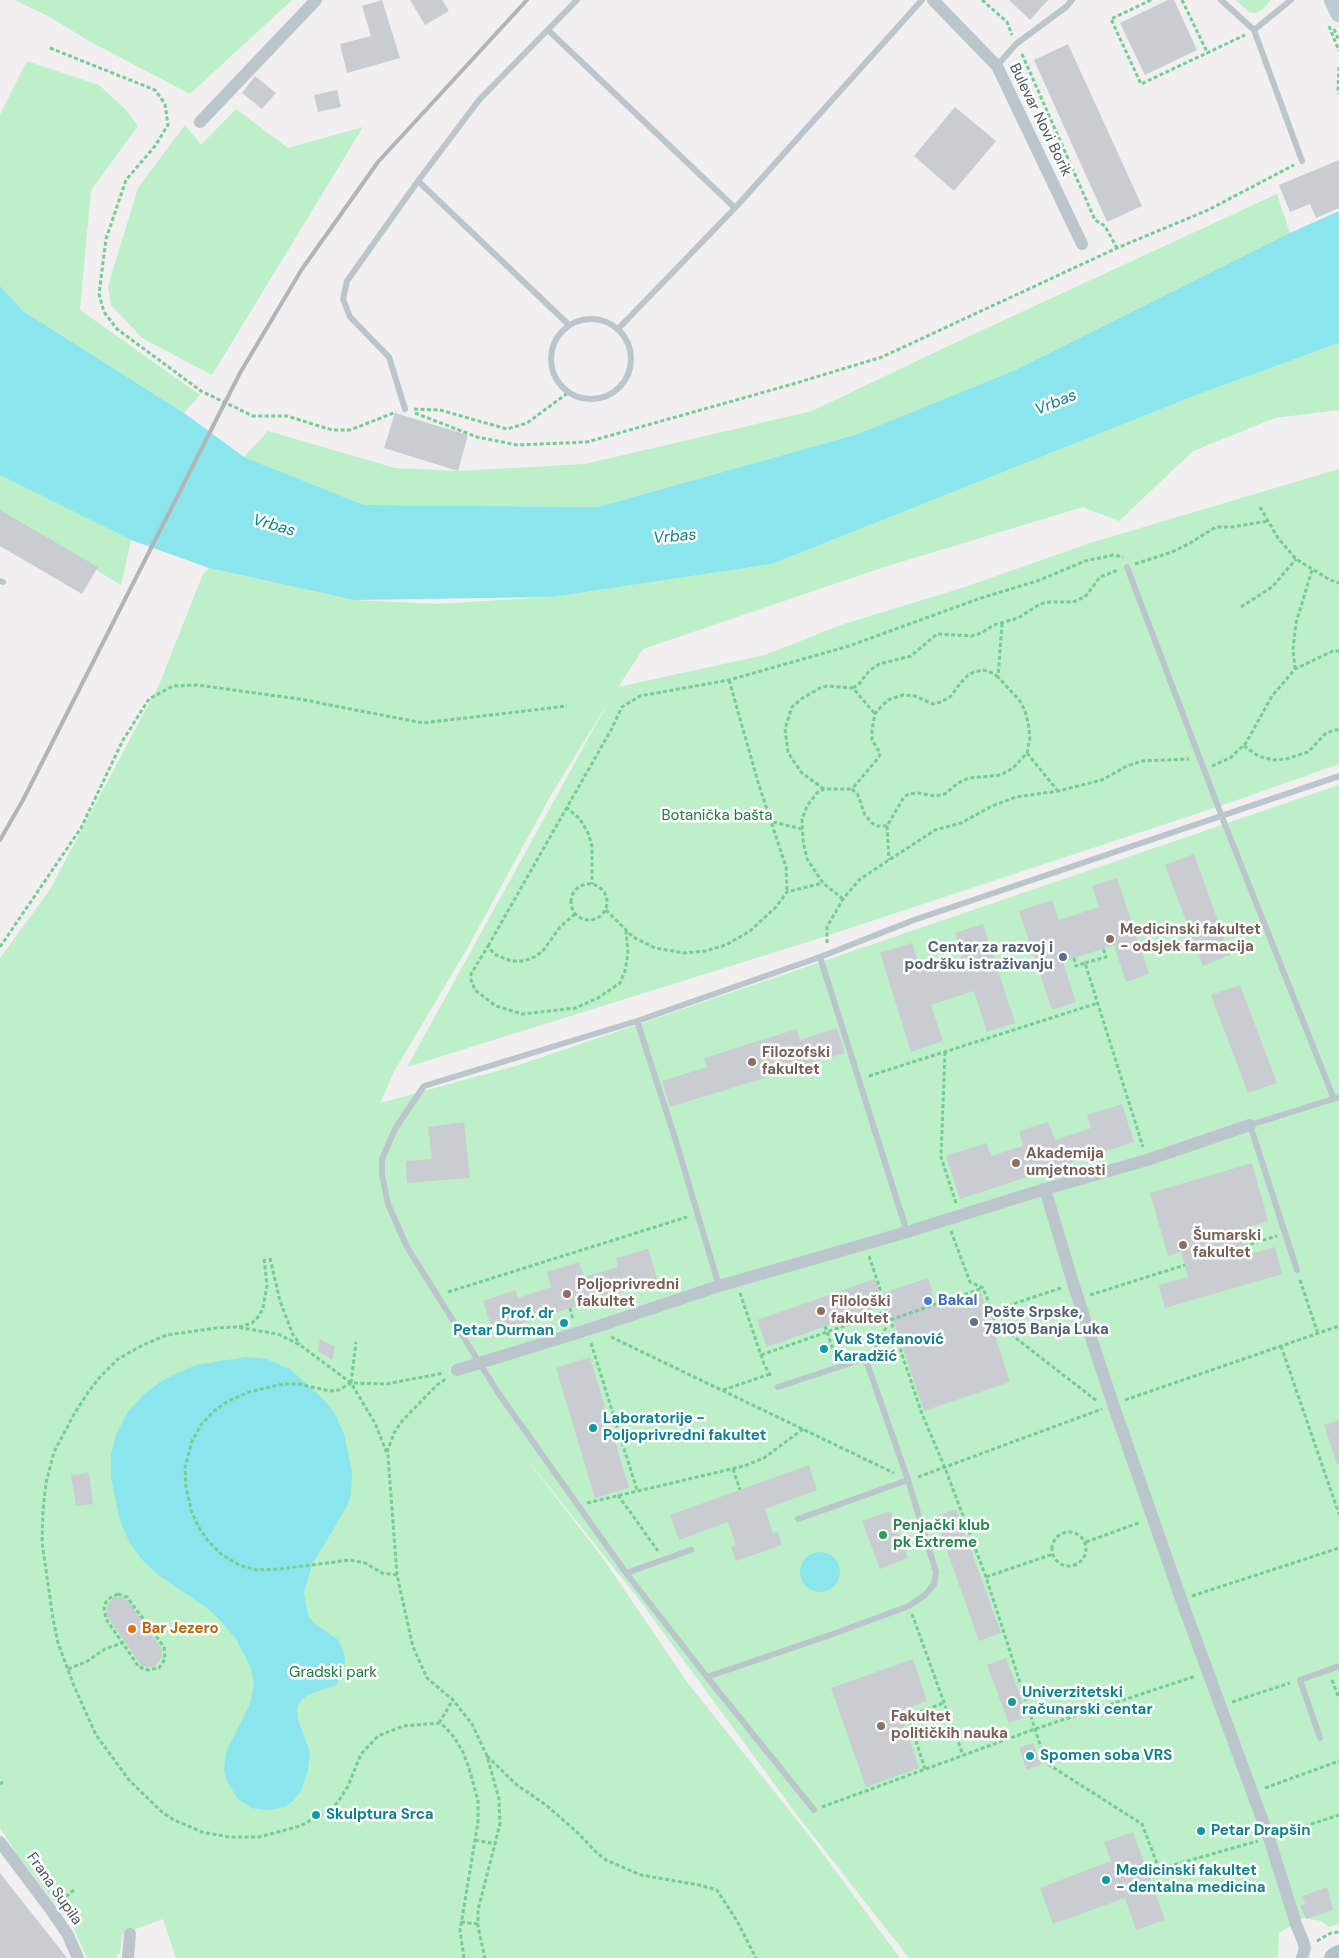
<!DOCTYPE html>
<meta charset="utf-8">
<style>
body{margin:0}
canvas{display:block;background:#f1efef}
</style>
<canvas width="1339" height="1958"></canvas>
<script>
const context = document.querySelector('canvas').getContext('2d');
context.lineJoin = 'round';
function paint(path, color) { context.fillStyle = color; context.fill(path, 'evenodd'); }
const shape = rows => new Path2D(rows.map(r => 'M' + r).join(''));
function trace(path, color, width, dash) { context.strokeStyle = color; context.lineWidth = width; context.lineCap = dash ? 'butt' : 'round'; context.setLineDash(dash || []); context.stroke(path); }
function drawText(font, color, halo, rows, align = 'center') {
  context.font = font + ' "DM Sans",sans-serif'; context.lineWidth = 5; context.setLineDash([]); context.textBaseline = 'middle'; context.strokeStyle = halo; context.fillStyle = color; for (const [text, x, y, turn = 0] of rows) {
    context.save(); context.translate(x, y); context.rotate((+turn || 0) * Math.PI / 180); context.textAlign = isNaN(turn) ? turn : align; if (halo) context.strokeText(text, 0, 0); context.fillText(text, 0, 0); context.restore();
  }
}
const green = shape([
 [15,0,292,0,190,94,89,41,50,17],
 [1236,0,1271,0,1262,10,1254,13,1249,12],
 [27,61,99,85,125,109,138,126,91,190,80,310,200,395,184,413,23,311,0,286,0,115],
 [236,109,288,148,363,127,212,375,142,338,111,305,108,286,138,188,185,125,201,145],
 [1277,194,1290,233,1013,371,858,434,598,507,364,505,244,457,268,431,395,468,458,471,585,464,812,411,961,340],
 [1339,343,1339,410,1275,418,1193,451,1119,521,1083,507,881,568,643,649,618,687,765,655,841,625,968,586,1090,543,1339,469,1339,764,1226,804,814,940,407,1067,609,701,551,795,468,947,395,1070,380,1103,519,1065,1339,785,1339,1923,1329,1927,1321,1921,1304,1918,1279,1933,1278,1957,1275,1958,909,1958,797,1815,638,1598,518,1448,602,1557,687,1682,808,1834,900,1958,176,1958,163,1919,122,1934,120,1953,116,1958,87,1958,72,1925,18,1856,0,1828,0,958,49,891,159,685,203,574,209,568,354,600,436,604,552,597,772,564,1199,394],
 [0,475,131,540,121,585,0,512]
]);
const water = shape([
 [1339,211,1339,343,1199,394,772,564,552,597,354,600,209,568,131,540,0,475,0,286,23,311,184,413,244,457,364,505,598,507,858,434,1013,371,1290,233],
 [246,1357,266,1359,290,1369,323,1399,334,1412,344,1434,352,1472,351,1494,347,1506,312,1565,304,1592,308,1616,315,1624,337,1639,341,1645,345,1658,344,1672,336,1685,307,1695,299,1703,297,1708,298,1720,310,1752,308,1770,301,1791,293,1801,284,1807,267,1810,251,1808,237,1798,227,1781,224,1770,226,1752,250,1704,254,1683,250,1666,236,1639,219,1619,207,1608,161,1577,146,1564,137,1553,130,1543,120,1521,111,1478,111,1455,116,1434,128,1412,144,1394,163,1380,196,1365],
 '800 1572a20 20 0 1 1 40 0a20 20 0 1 1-40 0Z'
]);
const building = shape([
 [382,0,400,58,347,73,340,44,371,36,362,6],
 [410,0,442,0,449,11,425,25],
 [1009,0,1048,0,1030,20],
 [1168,0,1174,0,1197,50,1145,75,1120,23],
 [1068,44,1142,206,1107,222,1034,60],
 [255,76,276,93,262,109,242,93],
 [337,90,341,107,318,112,314,95],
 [955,107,996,141,954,191,914,156],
 [1339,160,1339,208,1316,218,1310,204,1290,212,1279,185],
 [395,413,468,435,458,471,384,448],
 [0,510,98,567,82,594,0,546],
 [1194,854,1230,955,1203,966,1165,865],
 [1117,878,1149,974,1126,982,1114,945,1063,962,1076,1002,1052,1010,1019,911,1052,900,1059,920,1099,907,1092,886],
 [983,924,1015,1023,987,1032,974,991,931,1005,943,1041,911,1052,880,953,912,943,921,970,962,957,955,933],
 [1240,985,1277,1083,1248,1093,1211,995],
 [837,1028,845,1053,670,1107,662,1081,707,1067,704,1058,797,1029,800,1040],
 [1122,1104,1134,1142,960,1199,946,1156,986,1143,991,1156,1023,1146,1019,1131,1048,1122,1055,1140,1091,1128,1087,1115],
 [464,1122,470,1178,407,1183,406,1161,432,1159,428,1127],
 [1252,1163,1268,1221,1239,1230,1246,1255,1275,1247,1282,1274,1165,1308,1159,1285,1188,1277,1181,1252,1168,1256,1150,1193],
 [648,1249,658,1281,493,1332,483,1301,515,1290,518,1298,551,1287,547,1272,579,1262,584,1277,618,1267,616,1258],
 [928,1278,937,1307,981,1292,1010,1382,924,1411,888,1304,767,1347,757,1320,875,1279,880,1294],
 [320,1339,335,1347,332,1360,318,1351],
 [590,1357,629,1488,595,1498,556,1368],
 [1339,1420,1339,1464,1337,1464,1324,1425],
 [809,1465,817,1490,765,1509,773,1533,778,1532,782,1545,736,1561,731,1547,736,1545,728,1522,679,1540,670,1515],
 [89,1473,93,1504,76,1506,71,1475],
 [956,1509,1001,1633,979,1641,935,1517],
 [891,1511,908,1558,880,1569,862,1521],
 [123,1597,126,1598,162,1649,162,1657,154,1667,145,1667,141,1665,107,1616,106,1610,108,1604,113,1598],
 [1006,1658,1028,1716,1009,1723,987,1665],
 [913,1659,927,1701,900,1711,919,1768,866,1787,831,1688],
 [1033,1743,1041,1765,1027,1770,1019,1748],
 [1133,1832,1165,1920,1136,1930,1125,1898,1053,1924,1040,1888,1111,1861,1104,1842],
 [0,1873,67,1958,0,1958],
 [1327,1887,1333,1910,1306,1919,1300,1905,1305,1904,1303,1896]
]);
const path = shape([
 [982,0,1007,22,1012,35],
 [1151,0,1111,19,1141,84,1245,35],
 [1182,0,1208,54],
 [1329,26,1339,51],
 [1334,29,1339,41],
 [50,48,155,90,165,104,168,125,155,146,126,180,106,239,99,294,104,312,117,329,201,391,253,416,287,416,332,430,350,430,396,412],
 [1022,54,1095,220,1105,226,1117,248],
 [1339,67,1338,90,1339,94],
 [414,409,440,410,507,429,527,423,569,392],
 [415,413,477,437,517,445,587,442,793,384,882,357,1117,248,1206,211,1294,165],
 [1260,507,1278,538,1296,559,1330,580,1339,583],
 [1135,564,1172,552,1190,543,1216,527,1232,527,1268,521],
 [1241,607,1272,587,1296,559],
 [1295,669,1293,649,1296,623,1312,570],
 [998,677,993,673,983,670,974,672,968,675,959,685,951,696,941,702,933,704,915,696,903,695,888,700,878,710,875,714,872,730,872,740,880,753,879,757,852,789,858,795,865,815,872,823,877,826,887,826,904,797,909,794,918,793,935,796,945,794,958,783,969,778,1001,775,1013,768,1027,753,1030,737,1028,722,1025,711,1020,701,998,677,1002,624],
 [729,680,758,782,786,867,787,892],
 [853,688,859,684,869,671,879,664,911,656,937,634,972,636,981,633,994,625,1018,618,1040,604,1050,602,1073,602,1085,597,1100,577,1118,570],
 [1244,746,1258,756,1273,760,1286,759,1308,752,1325,734,1334,730,1339,730],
 [1027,753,1057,790],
 [1212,766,1230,758,1246,743,1272,696,1295,669,1333,651,1339,651],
 [824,789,802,773,792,759,788,752,785,729,792,707,801,699,820,688,827,686,853,688,875,714],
 [566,807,580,819,588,833,592,846,592,884],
 [773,822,802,829],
 [887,826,889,860],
 '571 902a18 18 0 1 1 36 0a18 18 0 1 1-36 0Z',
 [843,899,823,883,807,859,803,840,802,819,807,806,817,793,824,789,852,789],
 [606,910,633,937,655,948,684,953,705,951,726,945,750,931,776,907,787,892,823,883],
 [575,914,560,927,542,952,534,957,524,961,511,961,494,954,488,946,471,974,471,980,475,990,496,1006,522,1014,575,1008,598,998,620,983,625,971,628,953,626,931],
 [827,943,827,927,843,899,860,879,935,830,961,823,992,806,1016,797,1058,791,1102,780,1127,766,1142,761,1189,759],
 [488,946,611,730,622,707,640,696,729,680,849,646,978,599,1037,581,1085,561,1114,555,1123,557],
 [0,947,81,828,123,740,149,699,173,686,197,685,299,699,423,723,567,706],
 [1074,958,1076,966,1085,963,1143,1147],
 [1085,963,1106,957,1103,948],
 [945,1052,941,1157,956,1203],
 [869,1076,1098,1003],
 [951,1231,970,1282,983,1288,992,1311],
 [1244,1246,1277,1236],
 [869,1256,922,1414,945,1468,986,1577,1046,1763,1142,1824,1159,1869,1258,1841],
 [270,1258,280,1301,293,1335,300,1344],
 [1300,1280,1318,1334],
 [1061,1288,992,1311,995,1322,1097,1401],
 [448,1292,687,1217],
 [740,1293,764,1364,772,1378],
 [1090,1295,1185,1265],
 [570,1308,573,1320],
 [825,1326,836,1359],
 [239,1327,252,1323,259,1316,263,1308,267,1285,264,1258],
 [611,1337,894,1473],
 [591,1343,637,1490],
 [1281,1346,1339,1514],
 [872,1354,890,1320,983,1288],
 [761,1355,887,1311],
 [351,1383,356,1342],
 [723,1390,770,1374],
 [1125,1400,1339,1326],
 [387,1452,394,1433,402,1421,437,1385,447,1378],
 [733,1469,740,1490],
 [918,1477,1102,1409],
 [618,1495,658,1551],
 [587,1503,744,1466,764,1458,803,1429],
 '1052 1549a17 17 0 1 1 34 0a17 17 0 1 1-34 0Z',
 [1086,1542,1141,1522],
 [397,1575,382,1573,365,1563,350,1560,280,1569,256,1570,239,1565,221,1554,208,1541,198,1526,191,1510,186,1487,185,1468,189,1452,192,1441,201,1425,214,1411,228,1401,249,1392,283,1384,299,1384,330,1391,339,1390,351,1383,386,1384,444,1373],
 [986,1577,1053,1554],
 [118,1594,127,1597,164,1647,165,1659,159,1668,148,1670,139,1667,106,1619,104,1608,106,1602,110,1598,118,1594],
 [1192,1596,1339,1548],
 [912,1614,963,1755],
 [68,1669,86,1662,105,1649,125,1642],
 [1332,1680,1339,1698],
 [1232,1702,1290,1683],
 [908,1716,925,1769],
 [902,1718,944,1703],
 [439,1723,453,1700],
 [487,1756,517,1785,546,1805,577,1832,596,1852,606,1860,641,1875,699,1885,717,1890,737,1921,756,1958],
 [0,1784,3,1782],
 [1265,1788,1339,1761],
 [822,1807,1035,1729,1196,1676],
 [1280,1834,1339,1815],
 [475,1840,495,1844],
 [1148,1872,1159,1869],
 [61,1901,75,1889],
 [461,1922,478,1924],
 [1317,1941,1331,1933,1339,1932],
 [464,1958,460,1931,478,1822,478,1801,469,1768,463,1752,454,1737,445,1727,439,1723,403,1726,378,1736,361,1754,348,1786,338,1802,328,1811,300,1826,259,1837,229,1837,202,1832,174,1820,162,1812,129,1780,96,1735,74,1686,58,1643,53,1619,42,1542,43,1510,46,1483,54,1452,73,1416,87,1394,99,1378,118,1359,143,1345,167,1335,216,1328,236,1327,278,1334,300,1345,351,1383,375,1423,388,1456,397,1575,413,1647,427,1678,453,1700,472,1724,487,1756,499,1799,500,1824,478,1910,478,1927,485,1958]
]);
const lane = shape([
 [1221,0,1254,30,1302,161],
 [548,30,735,208],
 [1254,30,1291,0],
 [997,66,1016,44,1066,7,1072,0],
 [418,181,569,325],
 '551 359a40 40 0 1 1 80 0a40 40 0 1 1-80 0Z',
 [618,329,735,208,922,0],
 [405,409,389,357,350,317,343,299,347,281,418,181,479,100,577,0],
 [1127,567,1222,817,1334,1099],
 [0,581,3,582],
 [820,957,907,1232],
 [637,1021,675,1138,719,1286],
 [1297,1270,1250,1125,1339,1097],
 [778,1387,860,1360,867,1363,908,1480],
 [691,1550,626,1573,499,1394,407,1247,388,1204,382,1175,382,1159,395,1129,424,1086,637,1021,820,957,914,920,1339,776],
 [626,1573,707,1677,833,1634,909,1606,925,1595,934,1584,936,1572,908,1480,798,1519],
 [707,1677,814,1810],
 [1320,1738,1300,1680,1339,1666]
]);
const street = shape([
 [933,0,997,66,1082,244],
 [200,122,316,0],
 [1045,1189,1147,1160,1250,1125],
 [457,1370,593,1328,719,1286,907,1232,1045,1189,1073,1283,1113,1404,1181,1599,1269,1838,1296,1924,1303,1941,1305,1948,1302,1958],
 [0,1842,51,1910,68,1935,78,1958],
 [128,1958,130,1934]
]);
const secondary = shape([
 [1333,0,1339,13]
]);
const primary = shape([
 [1334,1958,1339,1955]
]);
const rail = shape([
 [0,840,23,800,240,373,302,269,378,162,527,0]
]);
const markers = [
 [1110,939,5,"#8d6e63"],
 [1063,957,5,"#5c6f8a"],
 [752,1062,5,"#8d6e63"],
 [1016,1163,5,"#8d6e63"],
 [1183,1245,5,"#8d6e63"],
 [567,1294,5,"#8d6e63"],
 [928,1301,5,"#3f7fe0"],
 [821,1311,5,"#8d6e63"],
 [974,1322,5,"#5c6f8a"],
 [564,1323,5,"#0f9aa8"],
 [824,1349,5,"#0f9aa8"],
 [593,1428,5,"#0f9aa8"],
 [883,1535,5,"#2e9e5b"],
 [132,1629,5,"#e8710a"],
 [1012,1702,5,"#0f9aa8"],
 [881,1726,5,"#8d6e63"],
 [1030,1756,5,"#0f9aa8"],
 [316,1815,5,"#0f9aa8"],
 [1201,1831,5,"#0f9aa8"],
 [1106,1880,5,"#0f9aa8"]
];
const streetNames = [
 ["Bulevar Novi Borik",1040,120,64],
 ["Frana Supila",54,1889,55]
];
const parkNames = [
 ["Botanička bašta",717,816],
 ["Gradski park",333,1673]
];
const educationNames = [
 ["Medicinski fakultet",1120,930],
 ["- odsjek farmacija",1120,947],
 ["Filozofski",762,1053],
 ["fakultet",762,1070],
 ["Akademija",1026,1154],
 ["umjetnosti",1026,1171],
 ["Šumarski",1193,1236],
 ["fakultet",1193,1253],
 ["Poljoprivredni",577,1285],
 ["fakultet",577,1302],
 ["Filološki",831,1302],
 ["fakultet",831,1319],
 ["Fakultet",891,1717],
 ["političkih nauka",891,1734]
];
const serviceNames = [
 ["Centar za razvoj i",1053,948],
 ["podršku istraživanju",1053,965],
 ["Pošte Srpske,",984,1313,"left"],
 ["78105 Banja Luka",984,1330,"left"]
];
const shopNames = [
 ["Bakal",938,1301]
];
const cultureNames = [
 ["Prof. dr",554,1314,"right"],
 ["Petar Durman",554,1331,"right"],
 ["Vuk Stefanović",834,1340],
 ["Karadžić",834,1357],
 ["Laboratorije -",603,1419],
 ["Poljoprivredni fakultet",603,1436],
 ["Univerzitetski",1022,1693],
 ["računarski centar",1022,1710],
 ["Spomen soba VRS",1040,1756],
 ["Skulptura Srca",326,1815],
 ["Petar Drapšin",1211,1831],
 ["Medicinski fakultet",1116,1871],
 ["- dentalna medicina",1116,1888]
];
const leisureNames = [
 ["Penjački klub",893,1526],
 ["pk Extreme",893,1543]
];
const foodNames = [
 ["Bar Jezero",142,1629]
];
const waterNames = [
 ["Vrbas",1056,403,-22],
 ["Vrbas",274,526,16],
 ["Vrbas",675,537,-5]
];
paint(green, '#bdefc9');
paint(water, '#8ae6ec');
paint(building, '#c9cdd1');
trace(path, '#75cd94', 3, [4, 2.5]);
trace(lane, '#bac6cc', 6);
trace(street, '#bac6cc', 12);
trace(secondary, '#bccad3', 18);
trace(primary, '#aec3ce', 20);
trace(rail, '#b1b5b9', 4);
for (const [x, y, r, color] of markers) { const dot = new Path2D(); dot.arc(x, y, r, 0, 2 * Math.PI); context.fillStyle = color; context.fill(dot); trace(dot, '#fff', 2); }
drawText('15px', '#47555c', '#fff', streetNames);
drawText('15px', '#177e3b', '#fff', parkNames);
drawText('bold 15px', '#785e54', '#fff', educationNames, 'left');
drawText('bold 15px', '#4e5e75', '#fff', serviceNames, 'right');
drawText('bold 15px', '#366cbe', '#fff', shopNames, 'left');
drawText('bold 15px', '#0d838f', '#fff', cultureNames, 'left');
drawText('bold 15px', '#27864d', '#fff', leisureNames, 'left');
drawText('bold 15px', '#c56008', '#fff', foodNames, 'left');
drawText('italic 16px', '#0e838b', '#fff', waterNames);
</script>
